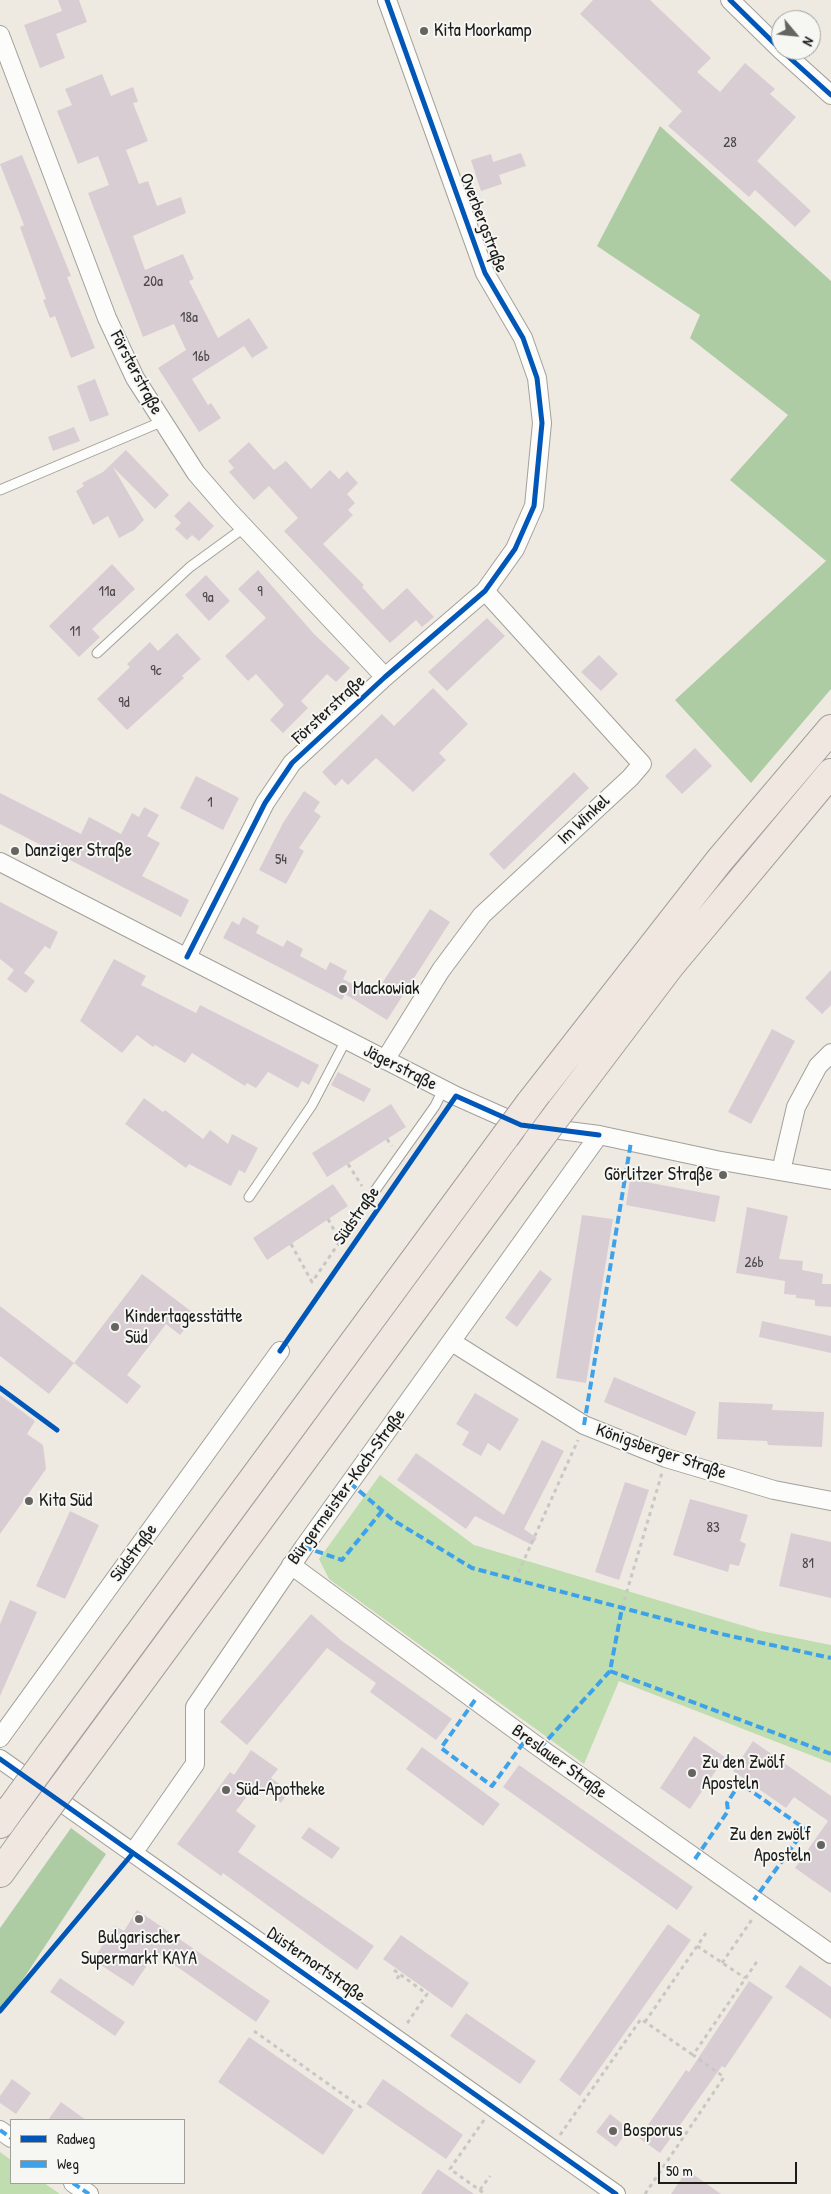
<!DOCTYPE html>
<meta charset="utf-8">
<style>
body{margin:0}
#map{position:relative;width:831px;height:2194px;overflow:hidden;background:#eeeae1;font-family:"Patrick Hand",sans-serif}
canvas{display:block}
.legend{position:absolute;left:10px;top:2119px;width:175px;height:65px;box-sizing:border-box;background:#f6f6f2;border:1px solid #9f9f9c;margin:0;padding:6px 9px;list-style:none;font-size:15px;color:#1c1c1c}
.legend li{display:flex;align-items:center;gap:10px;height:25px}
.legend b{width:25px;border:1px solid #9f9f9c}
.north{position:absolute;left:771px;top:10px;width:50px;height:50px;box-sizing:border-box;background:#f6f6f2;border:1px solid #9f9f9c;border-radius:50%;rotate:118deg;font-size:14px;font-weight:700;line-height:20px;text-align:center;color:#1c1c1c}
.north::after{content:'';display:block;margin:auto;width:18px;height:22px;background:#666461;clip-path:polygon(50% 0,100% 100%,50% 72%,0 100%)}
.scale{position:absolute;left:658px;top:2162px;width:139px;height:22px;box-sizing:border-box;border:2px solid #1c1c1c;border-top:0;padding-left:6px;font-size:15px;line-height:18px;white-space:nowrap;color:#1c1c1c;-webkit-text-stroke:4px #f6f6f2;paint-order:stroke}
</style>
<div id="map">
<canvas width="831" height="2194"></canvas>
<ul class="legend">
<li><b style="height:6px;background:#0057b8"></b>Radweg</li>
<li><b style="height:6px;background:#3da2ea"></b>Weg</li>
</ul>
<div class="north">N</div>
<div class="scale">50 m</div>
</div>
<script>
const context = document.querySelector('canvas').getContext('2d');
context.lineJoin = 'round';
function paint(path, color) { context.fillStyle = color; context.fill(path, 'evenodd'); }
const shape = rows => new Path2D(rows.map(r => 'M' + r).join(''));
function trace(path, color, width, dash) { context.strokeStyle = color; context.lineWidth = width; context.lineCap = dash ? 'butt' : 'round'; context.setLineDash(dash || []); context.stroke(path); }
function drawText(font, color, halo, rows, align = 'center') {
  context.font = font + ' "Patrick Hand",sans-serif'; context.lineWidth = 4; context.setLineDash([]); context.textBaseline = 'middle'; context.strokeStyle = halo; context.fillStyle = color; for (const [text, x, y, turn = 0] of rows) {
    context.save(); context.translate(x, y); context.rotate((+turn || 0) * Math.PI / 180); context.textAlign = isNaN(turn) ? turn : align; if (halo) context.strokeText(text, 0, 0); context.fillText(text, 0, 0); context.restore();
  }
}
const green = shape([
 [380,1475,474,1545,761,1631,831,1645,831,1763,619,1681,584,1764,329,1579,319,1559],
 [0,2152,11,2160,11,2183,44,2183,60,2194,0,2194]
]);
const forest = shape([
 [660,126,831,281,831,689,751,783,675,700,826,561,730,480,788,415,690,338,700,315,597,246],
 [71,1828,106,1854,0,2014,0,1928]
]);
const building = shape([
 [58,0,79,0,87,22,56,34,65,58,40,68,24,25,62,11],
 [593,0,650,0,711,58,697,72,720,92,745,63,775,89,770,94,796,117,757,161,811,211,795,227,755,190,749,197,668,126,682,111,580,14],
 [102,74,111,96,133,87,138,102,133,103,148,141,126,150,139,184,148,181,157,206,181,197,186,213,133,236,145,270,183,254,194,279,189,281,218,338,249,318,268,348,252,358,244,346,192,379,208,405,211,403,221,418,199,432,158,368,186,350,174,324,143,337,88,193,109,185,98,156,78,164,57,111,72,105,65,89],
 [521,153,526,166,499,175,502,184,481,191,471,160,491,154,493,162],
 [22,155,71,276,67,277,95,348,71,358,55,316,50,318,43,300,46,299,20,227,24,225,0,164],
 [95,379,109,415,90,422,77,386],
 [74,427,80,441,53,451,48,437],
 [249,442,274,470,286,461,311,489,330,470,339,479,347,471,358,483,347,494,355,503,348,510,353,515,323,544,364,585,362,587,383,610,407,588,434,617,422,627,416,620,390,643,284,531,298,518,269,486,254,500,229,472,234,468,228,461],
 [126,450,169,495,155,509,113,467,144,520,134,530,119,538,108,516,93,525,76,491,84,486,82,483,103,472],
 [189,501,214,526,199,541,192,535,187,540,175,529,181,523,174,516],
 [112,564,135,589,92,629,100,637,79,657,49,626],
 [258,570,314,634,350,668,336,682,327,674,301,701,308,708,283,733,270,720,284,705,256,674,248,681,225,656,266,618,238,589],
 [206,575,230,601,209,621,185,595],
 [487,618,505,636,447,691,428,672],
 [177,633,201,659,182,676,184,678,127,730,97,699,130,667,127,664,150,642,158,651],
 [599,655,618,674,601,691,581,672],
 [433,688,468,724,439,753,446,760,413,792,376,758,348,785,342,779,335,786,322,772,382,714,394,726],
 [695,748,712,766,682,794,665,776],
 [574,772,589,788,504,870,489,854],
 [196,776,239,798,223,830,180,808],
 [304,791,320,802,314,811,321,816,299,848,304,851,286,884,259,870,283,823],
 [0,793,81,834,89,817,121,834,132,813,139,817,144,807,159,815,147,836,160,843,142,876,189,900,181,917,0,824],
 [0,902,58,932,50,949,45,946,24,973,35,981,26,993,7,979,14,970,0,959],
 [430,909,450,922,387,1020,345,994,342,1000,223,938,232,921,239,925,243,917,259,926,256,933,283,947,287,940,303,949,300,956,326,970,330,962,347,971,343,979,374,996],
 [114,959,146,976,141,985,196,1013,200,1005,319,1065,309,1085,302,1081,298,1088,268,1072,256,1088,247,1083,245,1086,192,1053,185,1063,155,1045,153,1047,137,1035,122,1053,80,1021],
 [831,970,831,1005,822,1014,805,998],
 [772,1029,795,1041,751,1124,728,1112],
 [338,1072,371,1089,364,1102,331,1085],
 [144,1098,163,1112,165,1110,203,1139,210,1130,228,1144,232,1134,258,1148,245,1173,239,1170,231,1186,189,1164,186,1168,125,1124],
 [391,1104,406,1127,327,1177,312,1153],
 [630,1179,720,1196,715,1222,626,1205],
 [333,1184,348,1206,267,1260,253,1238],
 [747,1207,788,1216,779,1259,803,1261,802,1270,823,1274,822,1284,831,1284,831,1307,815,1306,815,1300,796,1298,796,1295,784,1294,785,1281,736,1273],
 [582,1215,613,1219,586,1383,556,1378],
 [540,1270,552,1279,517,1327,505,1318],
 [142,1274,196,1315,180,1335,166,1324,127,1375,141,1386,127,1404,74,1363],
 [0,1306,74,1363,49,1394,0,1356],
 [762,1321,831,1336,831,1353,759,1337],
 [614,1377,696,1412,686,1436,604,1402],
 [475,1393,519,1419,500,1451,488,1443,481,1456,462,1445,469,1432,456,1424],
 [0,1395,35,1421,27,1434,43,1445,46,1469,0,1534],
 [719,1402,773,1404,772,1410,824,1412,822,1447,768,1445,767,1441,717,1439],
 [542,1440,564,1451,524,1529,537,1538,532,1545,475,1516,466,1529,397,1480,416,1453,504,1515],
 [625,1482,649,1490,619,1580,595,1572],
 [690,1499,748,1515,740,1541,746,1544,739,1566,730,1564,728,1572,673,1555],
 [70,1511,99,1525,65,1599,36,1586],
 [791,1533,831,1542,831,1598,779,1586],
 [10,1600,37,1612,0,1696,0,1624],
 [311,1614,342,1641,452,1719,436,1740,370,1692,376,1683,327,1648,247,1745,220,1722],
 [694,1736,725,1757,690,1809,660,1788],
 [753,1741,831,1796,831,1893,795,1868,828,1821,794,1797,786,1808,733,1771],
 [422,1747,500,1804,483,1826,406,1769],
 [251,1750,278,1769,271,1778,289,1791,281,1803,256,1784,236,1811,256,1826,238,1852,374,1946,357,1970,223,1873,221,1876,177,1844,230,1772,234,1775],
 [519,1765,693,1887,677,1910,503,1787],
 [309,1827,340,1848,332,1859,301,1838],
 [137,1910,270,2001,256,2022,156,1952,133,1986,93,1960,115,1926,124,1931],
 [668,1924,691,1940,580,2096,559,2080],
 [401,1935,469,1983,452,2008,383,1959],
 [800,1965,831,1987,831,2019,785,1987],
 [60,1978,125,2022,115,2036,50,1992],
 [749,1981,773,1997,725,2068,722,2066,660,2153,639,2138,686,2070,689,2072],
 [466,2013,536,2061,520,2084,450,2036],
 [249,2037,354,2110,323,2155,218,2082],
 [12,2079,31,2093,16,2114,0,2103,0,2096],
 [383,2079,463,2135,446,2159,366,2104],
 [61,2102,86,2120,48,2120],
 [610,2114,629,2129,616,2147,596,2132],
 [438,2169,474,2194,421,2194],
 [687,2170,721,2194,671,2194]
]);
const path = shape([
 [387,1139,392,1146],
 [348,1164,362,1186],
 [328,1219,340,1241],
 [291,1244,312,1282,368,1201],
 [515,1580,578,1440],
 [622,1608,662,1473],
 [697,1946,745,1978],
 [722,1963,753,1918],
 [394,1970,427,1994,406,2025],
 [397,1979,400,1974],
 [645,2022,706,1933],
 [254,2031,362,2108],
 [484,2120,450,2169,485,2194],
 [560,2135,641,2019,693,2055],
 [480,2190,490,2176],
 [645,2194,724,2077,693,2055,758,1960]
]);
const service = shape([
 [0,490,161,422],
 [97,653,190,567,245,527],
 [374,1192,435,1106,443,1090],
 [249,1197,312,1105,346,1040]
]);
const minor = shape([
 [730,0,781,50],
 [0,35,107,318,135,378,196,473,228,510,385,677],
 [781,50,831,95],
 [0,862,456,1096,521,1125,599,1135,716,1160,831,1180],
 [187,957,265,803,292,763,385,677,485,591,515,549,534,506,542,423,537,378,523,338,485,273,387,0],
 [385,1060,441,970,482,915,630,778,642,764,485,591],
 [781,1171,796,1107,818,1066,831,1053],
 [452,1342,584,1425,666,1458,774,1490,831,1501],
 [291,1565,540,1748,831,1954],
 [0,1738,280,1351],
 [0,1759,616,2194],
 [133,1853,195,1764,195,1707,304,1547,599,1135],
 [0,2130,11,2138],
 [73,2183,89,2194]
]);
const motorway = shape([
 [530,1103,719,861,831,729],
 [561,1110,670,966,831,773],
 [49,1756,505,1137],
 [73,1773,537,1142],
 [0,1824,12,1807],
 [0,1873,34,1826]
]);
const motorwayBridge = shape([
 [505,1137,530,1103],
 [537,1142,561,1110],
 [12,1807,49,1756],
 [34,1826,73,1773]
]);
const quiet = shape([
 [584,1425,631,1142],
 [350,1483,393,1520,472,1568,717,1633,831,1658],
 [304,1547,342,1560,382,1511],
 [610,1671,831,1754],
 [475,1700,441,1748,492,1786,527,1738],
 [540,1748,610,1671,622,1608],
 [695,1859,728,1811,727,1803,740,1783,805,1829,754,1900],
 [0,2130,11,2138],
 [73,2183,89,2194]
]);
const cycleway = shape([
 [730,0,781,50],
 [781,50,831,95],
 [187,957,265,803,292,763,385,677,485,591,515,549,534,506,542,423,537,378,523,338,485,273,387,0],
 [280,1351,456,1096,521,1125,599,1135],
 [0,1388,57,1430],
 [0,1759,616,2194],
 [0,2011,133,1853]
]);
const markers = [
 [424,31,5,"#666461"],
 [15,851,5,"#666461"],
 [343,989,5,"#666461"],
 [723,1175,5,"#666461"],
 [115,1327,5,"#666461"],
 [29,1501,5,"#666461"],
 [692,1773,5,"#666461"],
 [226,1790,5,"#666461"],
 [821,1845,5,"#666461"],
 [139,1919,5,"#666461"],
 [613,2131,5,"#666461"]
];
const numberNames = [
 ["28",730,143],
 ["20a",153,282],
 ["18a",189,318],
 ["16b",201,357],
 ["11a",107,592],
 ["9",260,592],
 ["9a",208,598],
 ["11",75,632],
 ["9c",156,671],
 ["9d",124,703],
 ["1",210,803],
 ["54",281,860],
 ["26b",754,1263],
 ["83",713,1528],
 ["81",808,1564]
];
const poiNames = [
 ["Kita Moorkamp",434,31],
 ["Danziger Straße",25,851],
 ["Mackowiak",353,989],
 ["Görlitzer Straße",713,1175,"right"],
 ["Kindertagesstätte",125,1317],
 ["Süd",125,1338],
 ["Kita Süd",39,1501],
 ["Zu den Zwölf",702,1763],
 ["Aposteln",702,1784],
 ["Süd-Apotheke",236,1790],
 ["Zu den zwölf",811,1835,"right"],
 ["Aposteln",811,1856,"right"],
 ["Bulgarischer",139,1938,"center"],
 ["Supermarkt KAYA",139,1959,"center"],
 ["Bosporus",623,2131]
];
const streetNames = [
 ["Overbergstraße",483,223,69],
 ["Försterstraße",136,373,62],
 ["Försterstraße",329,710,-43],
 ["Im Winkel",584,820,-43],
 ["Jägerstraße",400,1068,27],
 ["Südstraße",357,1216,-55],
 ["Königsberger Straße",661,1452,19],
 ["Bürgermeister-Koch-Straße",347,1487,-54],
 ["Südstraße",134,1553,-54],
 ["Breslauer Straße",559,1762,36],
 ["Düsternortstraße",316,1965,35]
];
paint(green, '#bfddae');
paint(forest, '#aecca4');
paint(building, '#d9cdd4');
trace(service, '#a3a09b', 11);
trace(minor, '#a3a09b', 20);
trace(motorway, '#a3a09b', 30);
trace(path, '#c9c7c5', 3, [4, 4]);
trace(service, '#fcfcfa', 9);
trace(minor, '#fcfcfa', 18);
trace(motorway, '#f0e7e0', 28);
trace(motorwayBridge, '#a3a09b', 30, []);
trace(motorwayBridge, '#f0e7e0', 28);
trace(quiet, '#3da2ea', 4, [8, 4]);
trace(cycleway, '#0057b8', 5);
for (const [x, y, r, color] of markers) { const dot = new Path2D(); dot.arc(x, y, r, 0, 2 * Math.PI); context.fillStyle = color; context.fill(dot); trace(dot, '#f6f6f2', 2); }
drawText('15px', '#4b484a', null, numberNames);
drawText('18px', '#1c1c1c', '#f6f6f2', poiNames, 'left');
drawText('18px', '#1c1c1c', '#f6f6f2', streetNames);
</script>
